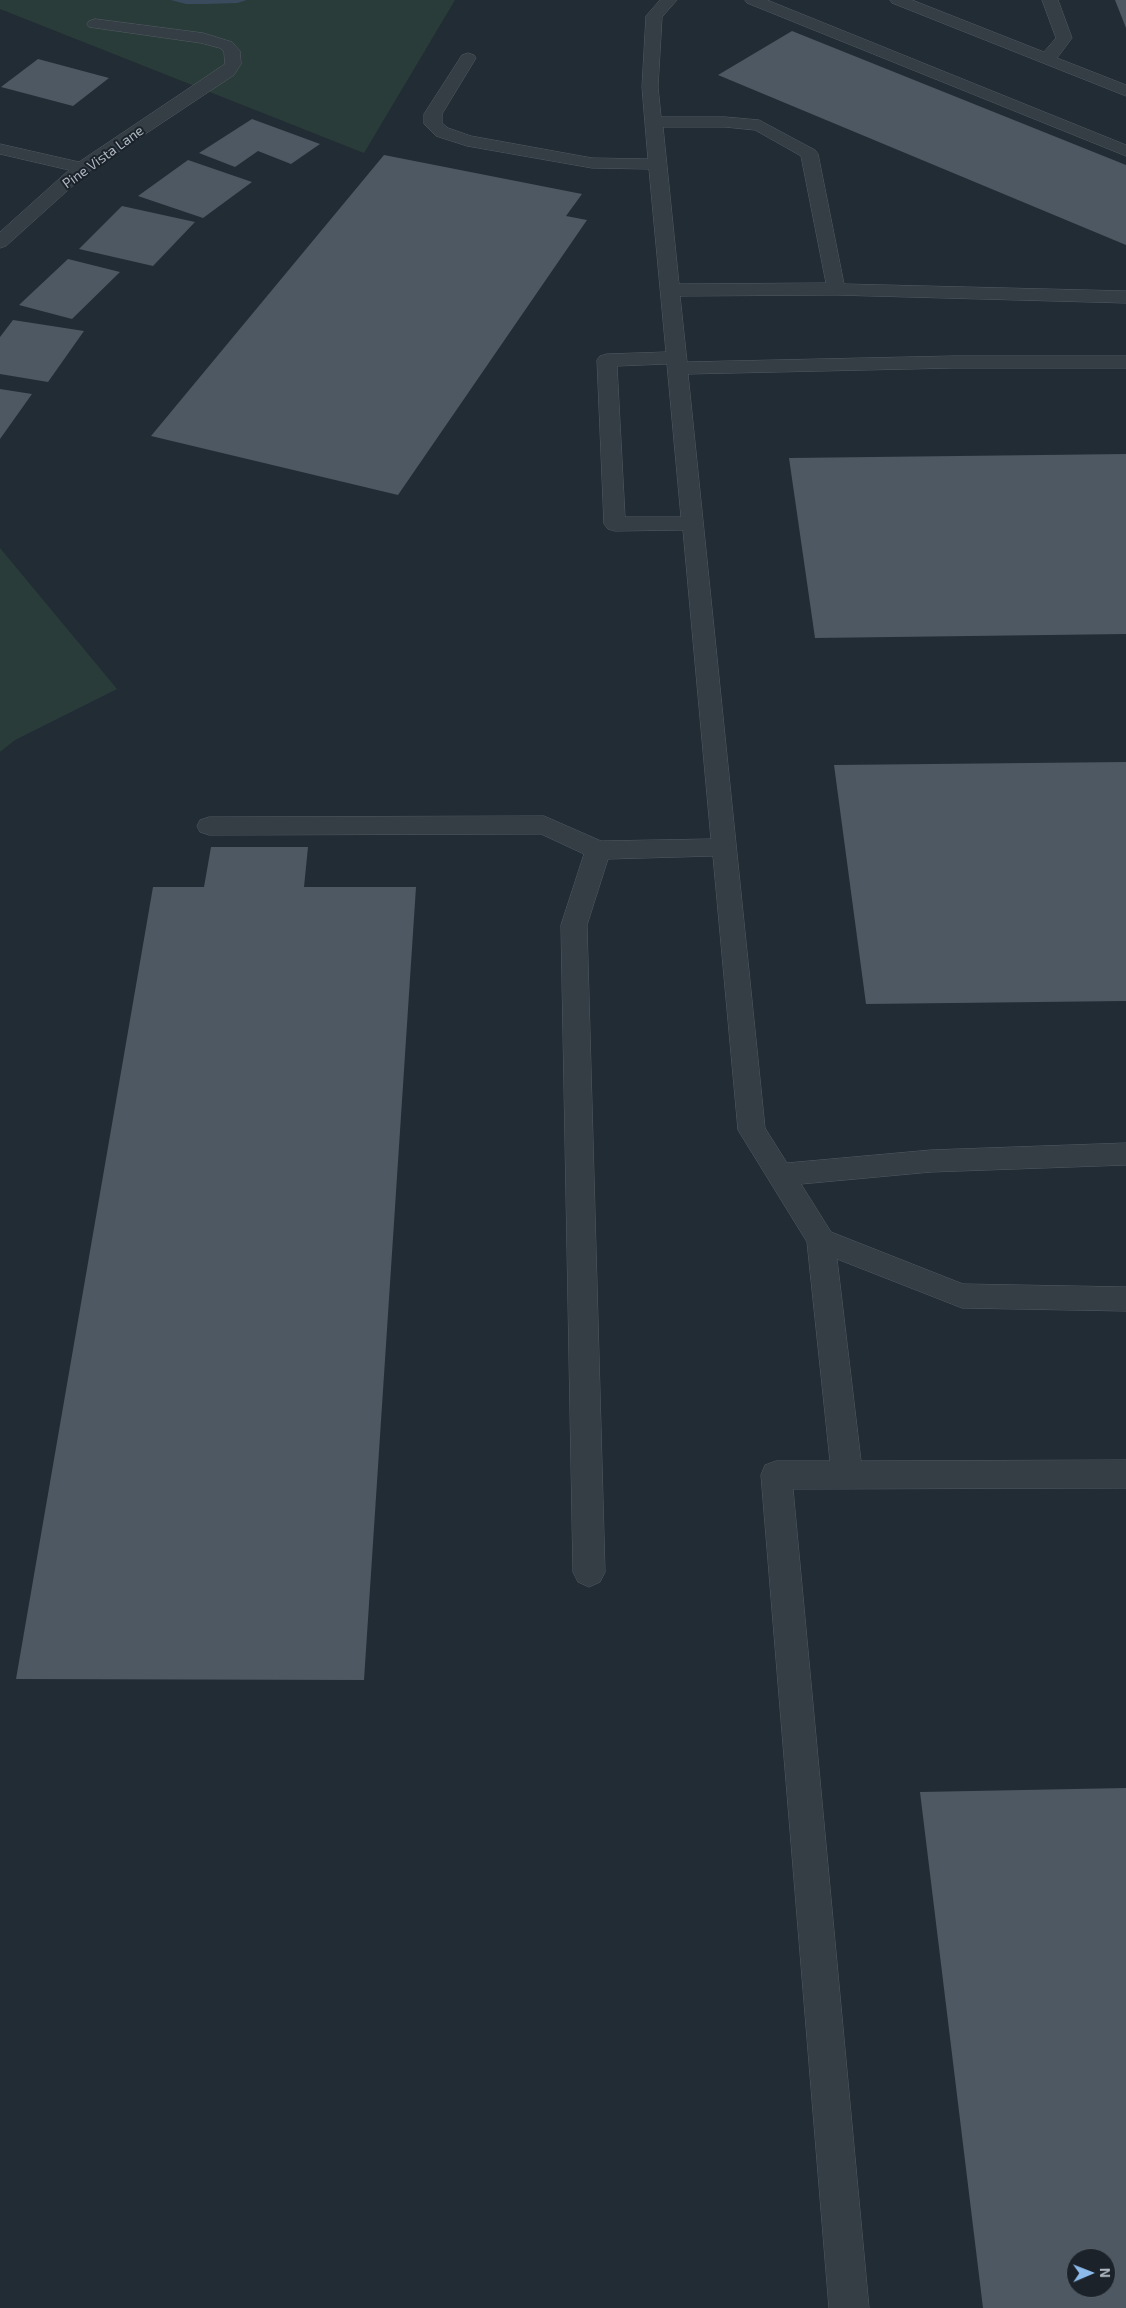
<!DOCTYPE html>
<style>
body{margin:0}
#map{position:relative;width:1126px;height:2308px;overflow:hidden;background:#222c34;font-family:"Exo 2",sans-serif}
canvas{display:block}
.north{position:absolute;left:1066px;top:2248px;width:50px;height:50px;box-sizing:border-box;background:#1b2229;border:1px solid #565e66;border-radius:50%;rotate:89deg;font-size:14px;font-weight:700;line-height:20px;text-align:center;color:#afb8c2}
.north::after{content:'';display:block;margin:auto;width:18px;height:22px;background:#8bbaeb;clip-path:polygon(50% 0,100% 100%,50% 72%,0 100%)}
</style>
<div id="map">
<canvas width="1126" height="2308"></canvas>
<div class="north">N</div>
</div>
<script>
const context = document.querySelector('canvas').getContext('2d');
context.lineJoin = 'round';
function paint(path, color) { context.fillStyle = color; context.fill(path, 'evenodd'); }
const shape = rows => new Path2D(rows.map(r => 'M' + r).join(''));
function trace(path, color, width, dash) { context.strokeStyle = color; context.lineWidth = width; context.lineCap = dash ? 'butt' : 'round'; context.setLineDash(dash || []); context.stroke(path); }
function drawText(font, color, halo, rows, align = 'center') {
  context.font = font + ' "Exo 2",sans-serif'; context.lineWidth = 4; context.setLineDash([]); context.textBaseline = 'middle'; context.strokeStyle = halo; context.fillStyle = color; for (const [text, x, y, turn = 0] of rows) {
    context.save(); context.translate(x, y); context.rotate((+turn || 0) * Math.PI / 180); context.textAlign = isNaN(turn) ? turn : align; if (halo) context.strokeText(text, 0, 0); context.fillText(text, 0, 0); context.restore();
  }
}
const green = shape([
 [0,0,455,0,364,153,0,9],
 [0,548,117,689,15,740,0,752]
]);
const water = shape([
 [171,0,247,0,237,3,206,4,186,4]
]);
const building = shape([
 [1115,0,1126,0,1126,28],
 [792,31,1126,165,1126,245,718,75],
 [38,59,109,78,73,106,1,87],
 [252,119,320,144,291,164,258,151,235,167,199,153],
 [384,155,582,194,566,216,587,220,398,495,151,436],
 [188,160,252,182,203,218,138,196],
 [122,206,195,222,153,266,79,249],
 [68,259,120,272,72,319,19,305],
 [13,320,84,331,48,382,0,374,0,337],
 [0,389,32,394,0,439],
 [1126,454,1126,634,815,638,789,458],
 [1126,762,1126,1001,866,1004,834,765],
 [211,847,308,847,304,887,416,887,364,1680,16,1679,153,887,204,887],
 [1126,1788,1126,2308,983,2308,920,1792],
 [1076,2258,1106,2258,1106,2288,1076,2288]
]);
const minor = shape([
 [660,0,677,0,662,17,658,87,661,117,725,117,759,120,815,150,818,154,844,284,1126,291,1126,303,836,295,680,296,687,362,953,356,1126,356,1126,368,953,368,688,374,765,1128,787,1163,931,1150,1126,1143,1126,1165,931,1172,801,1184,831,1232,963,1284,1126,1287,1126,1311,962,1308,837,1259,861,1461,1126,1460,1126,1488,793,1489,869,2308,829,2308,761,1475,765,1465,776,1461,830,1461,807,1242,738,1130,713,856,608,859,587,925,605,1572,600,1582,589,1587,578,1582,573,1572,561,925,584,854,541,834,209,835,200,832,197,826,200,820,209,817,544,816,601,841,711,839,683,530,615,531,608,529,604,524,597,360,600,356,607,354,666,352,649,169,592,168,467,146,436,136,424,124,424,114,462,55,468,53,474,55,476,58,442,114,442,123,448,128,471,136,592,158,648,159,642,87,646,16,660,0],
 [663,127,725,127,755,130,801,156,826,283,679,284,663,127],
 [667,364,681,517,625,517,617,366,667,364],
 [745,0,767,0,1126,145,1126,156,747,3,745,0],
 [890,0,912,0,1044,52,1056,38,1042,0,1058,0,1072,38,1057,58,1126,85,1126,96,892,3,890,0],
 [95,19,203,33,232,42,240,51,241,64,234,75,88,172,6,246,0,248,0,232,69,170,0,154,0,144,79,162,225,64,224,52,220,48,201,43,89,27,87,24,89,21,95,19]
]);
const farStreetnames = [
 ["Pine Vista Lane",103,157,-36]
];
paint(green, '#2a3c3a');
paint(water, '#394b5c');
paint(building, '#4d5863');
trace(minor, '#525b63', 1);
paint(minor, '#353d45');
drawText('14px', '#afb8c2', '#1b2229', farStreetnames);
</script>
